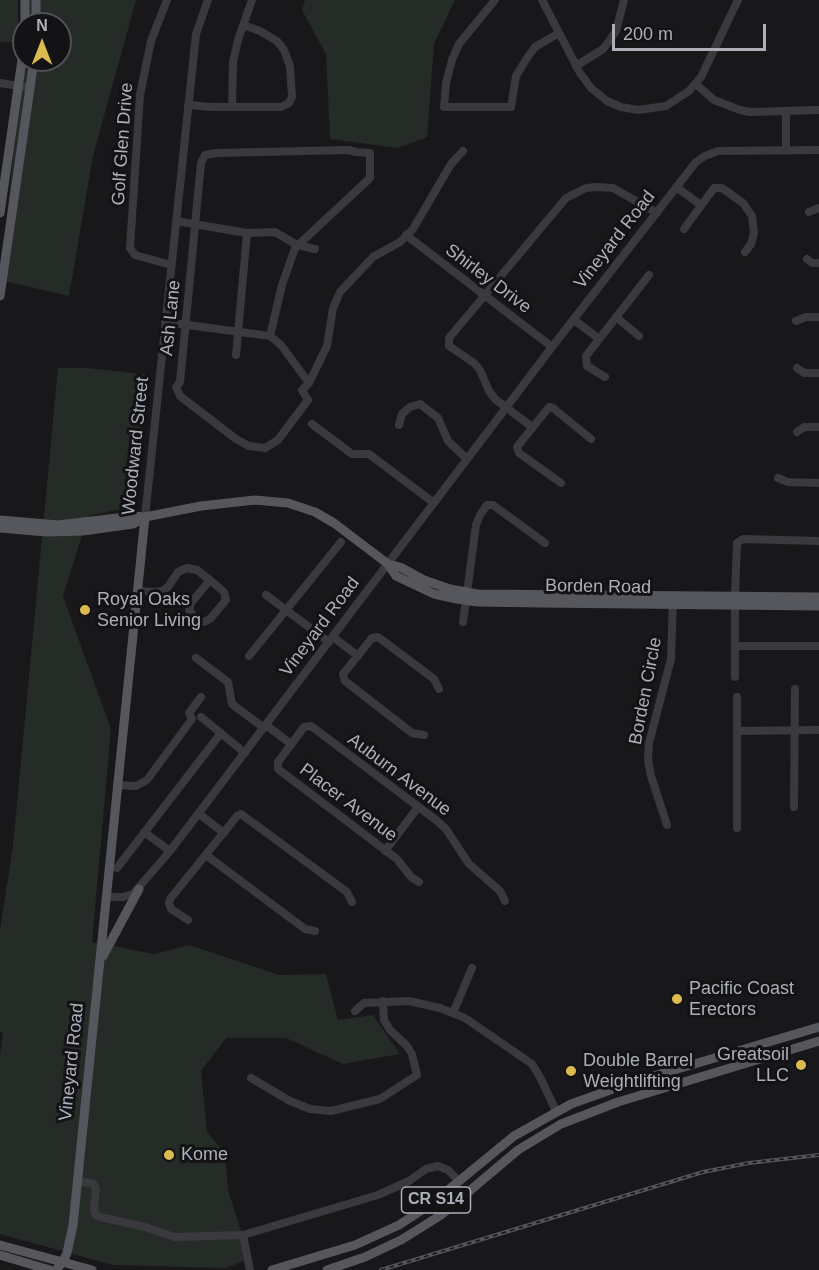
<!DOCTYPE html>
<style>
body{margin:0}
#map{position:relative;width:819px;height:1270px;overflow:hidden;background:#18181a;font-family:Arial,sans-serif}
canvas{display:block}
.north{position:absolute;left:12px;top:12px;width:60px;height:60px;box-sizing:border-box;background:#131315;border:2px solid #505156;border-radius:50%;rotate:0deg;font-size:16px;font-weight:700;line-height:24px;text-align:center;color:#acafb8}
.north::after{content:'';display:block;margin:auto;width:21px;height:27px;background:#dbbb4f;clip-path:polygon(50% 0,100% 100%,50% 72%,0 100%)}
.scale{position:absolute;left:612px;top:24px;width:154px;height:27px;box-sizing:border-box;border:3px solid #acafb8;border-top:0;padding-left:8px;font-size:18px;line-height:21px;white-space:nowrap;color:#acafb8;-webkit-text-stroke:4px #131315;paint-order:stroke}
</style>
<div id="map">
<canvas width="819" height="1270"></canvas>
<div class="north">N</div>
<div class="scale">200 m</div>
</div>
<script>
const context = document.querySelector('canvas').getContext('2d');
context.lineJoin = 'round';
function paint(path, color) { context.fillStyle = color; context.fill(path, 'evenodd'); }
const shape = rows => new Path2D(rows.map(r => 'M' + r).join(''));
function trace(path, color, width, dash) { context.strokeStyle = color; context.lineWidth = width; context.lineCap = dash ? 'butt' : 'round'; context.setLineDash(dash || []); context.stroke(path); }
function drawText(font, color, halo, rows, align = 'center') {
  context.font = font + ' Arial,sans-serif'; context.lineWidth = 6; context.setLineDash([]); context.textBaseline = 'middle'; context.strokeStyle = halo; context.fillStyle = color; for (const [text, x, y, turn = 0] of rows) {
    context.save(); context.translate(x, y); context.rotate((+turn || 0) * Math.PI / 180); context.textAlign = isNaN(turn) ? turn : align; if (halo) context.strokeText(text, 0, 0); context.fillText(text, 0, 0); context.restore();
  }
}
const green = shape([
 [0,0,18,0,18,42,0,42],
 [25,0,136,0,93,156,69,296,0,280,24,55,24,60,60,60,60,24,25,24],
 [305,0,455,0,434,44,427,137,398,148,330,139,326,54,302,10],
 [58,368,88,368,149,375,130,507,88,516,63,596,111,729,92,942,154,954,189,945,279,975,326,974,338,1020,373,1015,400,1054,343,1064,286,1038,226,1038,201,1071,207,1132,225,1153,228,1190,250,1259,225,1268,113,1265,0,1234,0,1057,3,1033,0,1032,0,930,13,846]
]);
const minor = shape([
 [167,0,151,41,140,95,130,248,135,255,171,265],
 [495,0,459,44,452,60,446,83,444,107,511,107,516,76,527,58,535,47,559,33],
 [542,0,580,73,591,88,607,101,621,107,638,110,666,106,689,91,701,77,738,0],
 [576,66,603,49,610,40,616,31,624,0],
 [0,83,30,88],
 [696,84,714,100,740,110,750,112,819,110],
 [188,105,212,107,281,107,289,103,292,97,290,66,284,50,277,41,260,31,243,25],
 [232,107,233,62,238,40,252,0],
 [786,112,786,150],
 [676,187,701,205],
 [809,212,819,208],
 [176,221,247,233,275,232,297,245,315,249],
 [684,229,714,188,722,188,743,203,752,216,754,233,751,244,745,252],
 [406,235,552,347],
 [807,259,812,263,819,263],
 [616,317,639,336],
 [574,320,598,338],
 [796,321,806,317,819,317],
 [165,322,270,336,281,345,309,383],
 [270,336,282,285,295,248,370,178,370,153,356,152,348,150,217,153,205,155,201,163,180,382,176,387,180,396,236,439,249,446,265,448,278,440,308,400,302,390,309,383,327,346,333,308,340,292,373,257,400,242,413,229,451,164,463,151],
 [236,355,247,233],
 [797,368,804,373,819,373],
 [605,377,587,366,586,356,649,275],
 [312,424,352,454,369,454,434,503],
 [399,425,402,414,410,407,420,404,438,418,448,441,467,459],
 [532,427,495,399,489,391,480,370,474,363,449,346,449,338,566,198,586,188,596,187,613,188,657,213],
 [797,432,804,427,819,427],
 [778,478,788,482,819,483],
 [561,483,519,453,517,447,549,407,553,408,591,439],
 [145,517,196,34,208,0],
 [210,580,224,592,226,600,210,619,204,622,196,619,189,610,191,603,210,580],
 [138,591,155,592,162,591,168,587,178,572,187,568,197,570,210,580],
 [266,595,329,642],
 [463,622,476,525,480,515,487,505,493,505,545,543],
 [333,637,358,656],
 [735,646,819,646],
 [249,656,341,542],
 [196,658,228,682,232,704,264,728],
 [735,677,735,596,737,543,743,539,819,541],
 [737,697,737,828],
 [201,717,245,753],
 [266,725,291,744],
 [737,731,819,730],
 [424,735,412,733,345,681,343,674,372,638,378,637,434,679,439,689],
 [117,785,136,786,147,780,192,719,189,713,201,697],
 [794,807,795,689],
 [199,814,224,833],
 [667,825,651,776,648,760,649,743,671,659,673,599],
 [144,832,170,851],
 [385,851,418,807],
 [206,855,305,929,315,931],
 [117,868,221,733],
 [419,882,411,877,397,859,278,769,278,762,304,727,311,726,436,820,446,829,469,864,500,891,505,901],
 [106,897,123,897,133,894,170,851,552,347,696,162,705,156,718,151,819,150],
 [188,920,171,909,169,903,170,899,237,816,241,814,347,892,352,902],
 [355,1011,364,1003,409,1001,440,1008,465,1018,532,1064,540,1077,556,1111],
 [453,1013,472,968],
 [251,1078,290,1101,310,1109,331,1111,380,1099,417,1075,412,1054,407,1046,390,1030,384,1020,383,1001],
 [77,1181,94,1184,96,1190,94,1208,95,1214,100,1217,145,1227,174,1237,243,1235],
 [250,1270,243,1235,378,1195,409,1181,426,1169,438,1166,448,1170,459,1181]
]);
const major = shape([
 [25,24,25,0],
 [36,24,36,0],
 [0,213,24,46],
 [0,296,34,60],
 [0,520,58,525,134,516,145,517,201,506,255,500,288,503,315,512,334,523,388,564,396,576,434,594,457,599,478,602,540,603,819,606],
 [0,528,46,532,83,531,133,524,145,517],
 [388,564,400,567,424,580,450,589,477,594,819,597],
 [103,956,139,889],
 [0,1245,92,1270],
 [0,1255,50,1270],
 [56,1270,62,1263,67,1253,73,1225,145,517],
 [272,1270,355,1245,399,1225,431,1204,514,1136,571,1104,630,1083,819,1027],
 [327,1270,365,1257,401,1240,422,1227,441,1215,518,1150,561,1124,618,1102,819,1041]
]);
const rail = shape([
 [381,1270,703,1172,749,1163,819,1155]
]);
const markers = [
 [85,610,6,"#dbbb4f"],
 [677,999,6,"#dbbb4f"],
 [801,1065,6,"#dbbb4f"],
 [571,1071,6,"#dbbb4f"],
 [169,1155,6,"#dbbb4f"]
];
const shields = [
 [436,1200,69]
];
const shieldNames = [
 ["CR S14",436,1200]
];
const streetNames = [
 ["Golf Glen Drive",123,144,-86],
 ["Vineyard Road",615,240,-52],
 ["Shirley Drive",488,279,37],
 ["Ash Lane",171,318,-84],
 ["Woodward Street",136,446,-84],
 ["Borden Road",598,587,1],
 ["Vineyard Road",320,627,-53],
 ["Borden Circle",646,691,-79],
 ["Auburn Avenue",399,775,37],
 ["Placer Avenue",348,803,37],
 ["Vineyard Road",72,1062,-84]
];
const poiNames = [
 ["Royal Oaks",97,600],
 ["Senior Living",97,621],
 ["Pacific Coast",689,989],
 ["Erectors",689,1010],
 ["Greatsoil",789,1055,"right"],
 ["LLC",789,1076,"right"],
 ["Double Barrel",583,1061],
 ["Weightlifting",583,1082],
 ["Kome",181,1155]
];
paint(green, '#252b26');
trace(minor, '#3a3a3e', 8);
trace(major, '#56575d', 9);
trace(rail, '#535459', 4);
trace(rail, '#131315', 1.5, [4.5]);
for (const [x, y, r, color] of markers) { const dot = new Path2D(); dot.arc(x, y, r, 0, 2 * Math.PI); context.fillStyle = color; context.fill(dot); trace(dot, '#131315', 2); }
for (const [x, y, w] of shields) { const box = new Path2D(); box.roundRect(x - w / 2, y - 13, w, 26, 4.5); context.fillStyle = '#131315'; context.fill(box); trace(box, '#acafb8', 1.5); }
drawText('bold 16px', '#acafb8', null, shieldNames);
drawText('18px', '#acafb8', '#131315', streetNames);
drawText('18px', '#acafb8', '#131315', poiNames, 'left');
</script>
